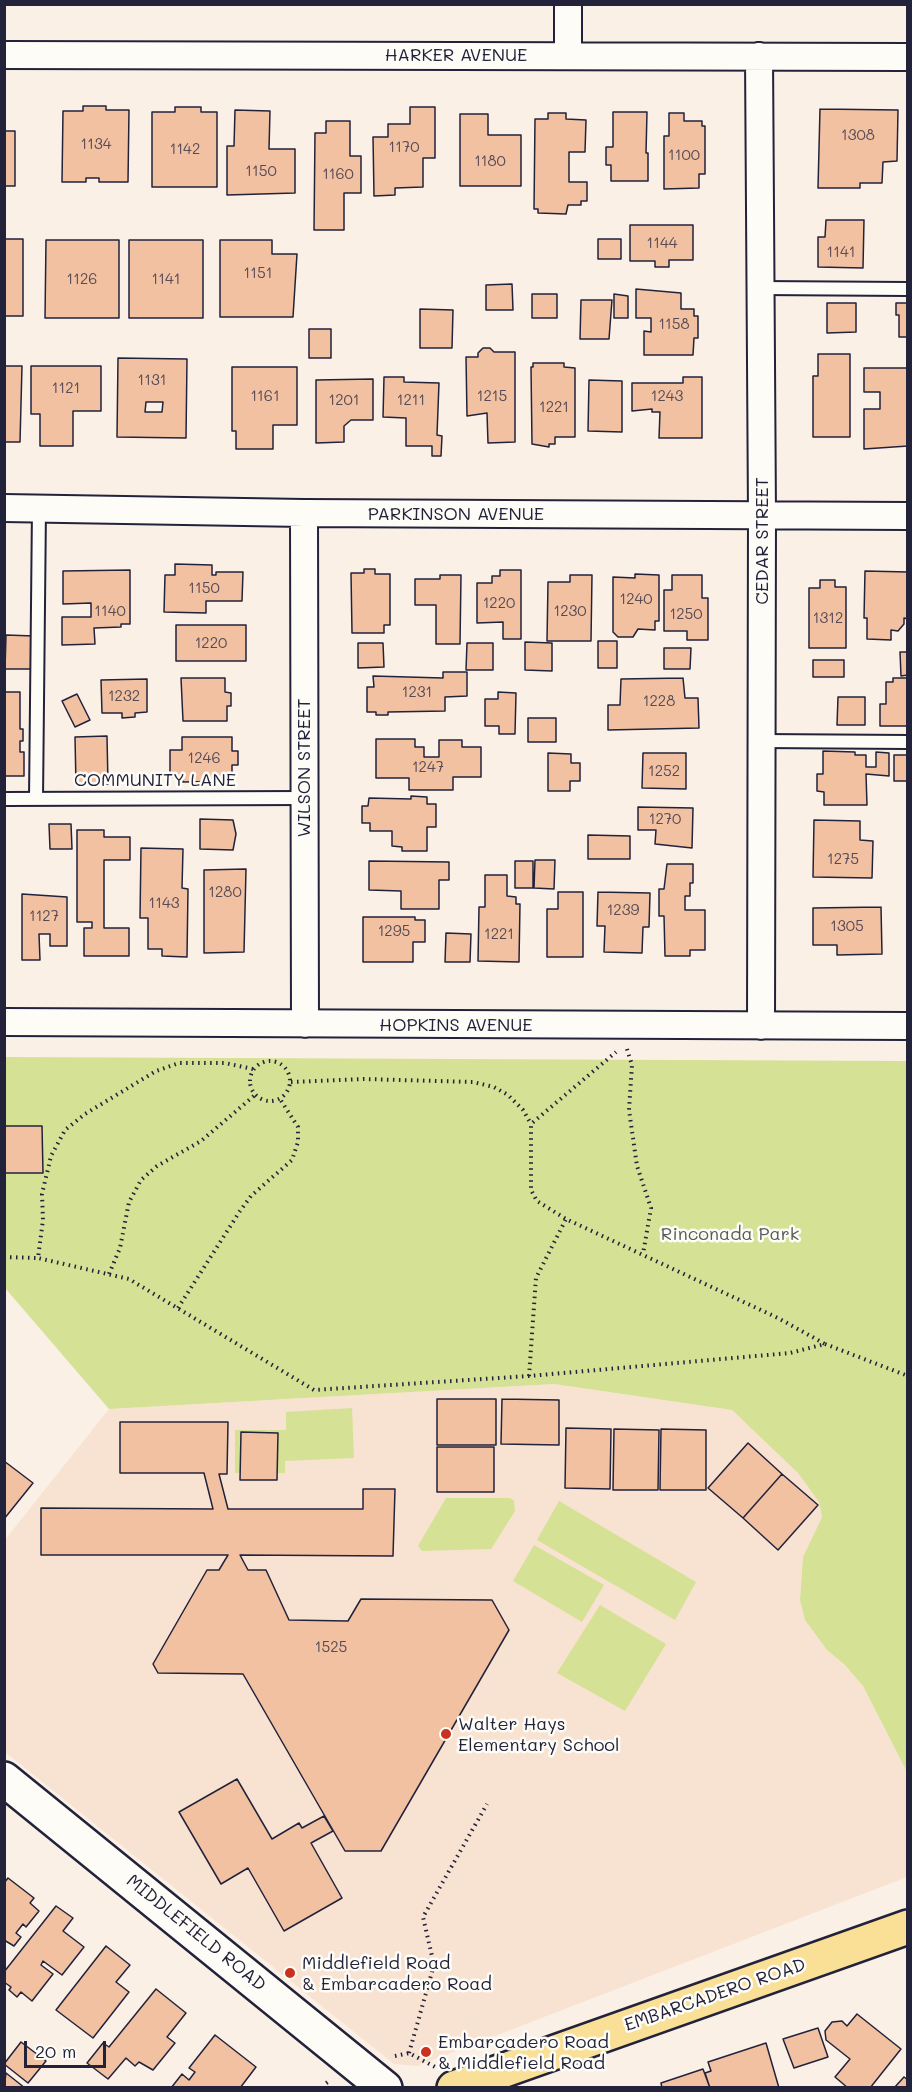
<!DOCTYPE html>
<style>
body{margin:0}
#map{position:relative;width:912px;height:2092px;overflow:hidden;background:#fbf0e6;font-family:Mali,sans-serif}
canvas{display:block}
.frame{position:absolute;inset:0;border:6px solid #22223b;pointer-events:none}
.scale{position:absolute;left:24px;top:2041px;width:82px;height:27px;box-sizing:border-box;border:3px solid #22223b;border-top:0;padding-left:8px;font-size:18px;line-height:21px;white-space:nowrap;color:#22223b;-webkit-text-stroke:4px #fdfcf7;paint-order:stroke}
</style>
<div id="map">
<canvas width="912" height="2092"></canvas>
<div class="frame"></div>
<div class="scale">20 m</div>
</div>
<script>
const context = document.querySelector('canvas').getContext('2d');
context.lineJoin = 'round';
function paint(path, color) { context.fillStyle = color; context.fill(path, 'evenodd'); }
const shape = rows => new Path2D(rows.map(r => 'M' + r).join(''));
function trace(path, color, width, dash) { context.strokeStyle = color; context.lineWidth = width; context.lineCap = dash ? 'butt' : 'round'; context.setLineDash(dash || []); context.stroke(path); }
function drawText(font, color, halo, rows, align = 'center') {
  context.font = font + ' Mali,sans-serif'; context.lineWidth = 5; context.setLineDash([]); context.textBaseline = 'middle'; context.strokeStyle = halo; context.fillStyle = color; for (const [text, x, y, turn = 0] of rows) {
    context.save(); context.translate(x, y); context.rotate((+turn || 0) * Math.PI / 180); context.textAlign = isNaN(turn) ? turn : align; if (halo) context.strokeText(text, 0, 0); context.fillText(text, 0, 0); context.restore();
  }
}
const built = shape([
 [554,1384,732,1410,798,1473,819,1502,822,1517,803,1557,800,1600,805,1620,827,1650,845,1665,863,1686,907,1772,907,1877,417,2066,394,2064,5,1752,4,1541,109,1409]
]);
const green = shape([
 [4,1057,907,1061,907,1772,863,1686,845,1665,827,1650,805,1620,800,1600,803,1557,822,1517,819,1502,798,1473,732,1410,554,1384,109,1409,5,1288],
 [352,1408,354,1458,285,1461,285,1473,235,1473,235,1430,286,1430,286,1412],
 [446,1498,510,1498,514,1501,515,1511,491,1549,422,1551,418,1546],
 [559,1501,696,1582,675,1620,537,1540],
 [534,1545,604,1585,582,1622,513,1581],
 [600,1605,666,1644,625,1711,557,1673]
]);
const building = shape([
 [83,106,106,106,106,110,129,110,128,182,99,182,99,178,86,178,86,182,62,182,63,111,83,111,83,106],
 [175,107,201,107,201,112,217,112,217,187,152,187,152,112,175,112,175,107],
 [410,107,435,107,435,158,423,158,423,187,395,188,395,195,374,196,373,137,388,137,388,124,410,124,410,107],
 [820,109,898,110,897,161,883,162,882,183,860,183,860,188,818,188,820,109],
 [235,110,270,111,269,149,295,149,295,193,227,195,227,146,234,146,235,110],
 [613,112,647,112,646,153,648,153,648,181,611,181,611,165,606,165,606,147,613,147,613,112],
 [548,113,566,113,566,119,586,120,585,152,569,152,569,182,587,182,587,201,581,201,581,205,568,205,566,214,538,213,538,209,534,209,535,119,548,119,548,113],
 [669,113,684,113,684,121,702,121,702,126,705,126,705,174,699,174,699,188,664,189,664,136,669,136,669,113],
 [460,114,488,114,488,135,521,135,521,186,460,186,460,114],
 [326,121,350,121,350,156,361,156,361,193,344,193,344,230,314,230,315,133,326,133,326,121],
 [4,131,15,131,15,186,4,186,4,131],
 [826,220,864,220,863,268,818,267,818,237,825,237,826,220],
 [630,225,693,225,693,260,669,260,669,267,655,267,655,261,630,261,630,225],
 [4,239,23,239,23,316,4,316,4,239],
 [598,239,621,239,621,259,598,259,598,239],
 [46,240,119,240,119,318,45,318,46,240],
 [129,240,203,240,203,318,129,318,129,240],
 [220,240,272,240,272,254,297,254,293,317,220,317,220,240],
 [512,284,513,310,486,310,486,285,512,284],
 [636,289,681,293,681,309,694,309,694,316,698,316,698,338,694,338,693,355,644,355,644,331,651,332,651,318,636,318,636,289],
 [532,294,557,294,557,318,532,318,532,294],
 [614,294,628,296,628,318,614,318,614,294],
 [581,300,612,300,609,339,580,339,581,300],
 [827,303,856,303,856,332,827,333,827,303],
 [896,303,908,303,908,337,899,337,899,315,896,315,896,303],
 [420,309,453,310,452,348,420,348,420,309],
 [309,329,331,329,331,358,309,358,309,329],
 [483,348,490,348,494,352,515,352,515,442,488,443,487,413,467,416,466,357,478,357,478,353,483,348],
 [818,354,850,354,850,437,813,437,813,376,818,376,818,354],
 [118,358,187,359,186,438,117,437,118,358],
 [146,402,163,402,162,412,145,412,146,402],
 [533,363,564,363,564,367,575,368,575,437,555,437,555,444,549,444,549,447,532,444,531,367,533,367,533,363],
 [4,366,22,366,20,442,4,442,4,366],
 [31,366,101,366,101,411,73,411,73,446,40,446,40,414,31,414,31,366],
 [232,367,297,367,297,425,273,425,273,449,236,449,236,431,232,431,232,367],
 [864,368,908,368,908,446,864,449,864,409,880,409,880,392,864,392,864,368],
 [384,377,404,377,404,382,439,383,437,435,442,436,441,456,432,456,432,446,406,446,406,418,383,417,384,377],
 [683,377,702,377,702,438,659,438,660,412,652,412,652,409,632,411,632,383,683,383,683,377],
 [373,379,373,420,351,420,344,426,344,442,316,443,316,380,373,379],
 [589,380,622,381,622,432,588,431,589,380],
 [175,564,212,565,212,575,216,575,216,572,243,572,242,601,206,601,206,613,164,612,165,575,175,575,175,564],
 [364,569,375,569,375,574,390,574,390,625,384,625,384,633,352,633,351,573,364,573,364,569],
 [130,570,130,624,121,624,121,627,94,628,95,644,62,645,62,617,91,617,91,603,63,604,63,571,130,570],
 [500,570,521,570,521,639,503,639,503,622,477,623,477,583,492,583,492,576,500,576,500,570],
 [865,571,908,572,908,619,904,618,904,624,898,631,891,630,891,640,867,639,867,618,864,618,865,571],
 [635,574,659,575,659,621,655,621,655,630,638,629,633,637,618,637,613,632,613,577,635,578,635,574],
 [440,575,461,575,460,644,436,644,436,605,415,605,415,579,440,579,440,575],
 [570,575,592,575,591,641,547,641,548,582,570,582,570,575],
 [672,575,702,575,702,598,708,598,708,640,687,640,687,631,664,631,664,590,672,590,672,575],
 [820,580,835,580,835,587,846,587,846,648,809,648,809,588,820,588,820,580],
 [176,625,246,625,246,661,176,661,176,625],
 [6,635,34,636,33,669,5,669,6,635],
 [598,641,617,641,617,668,598,668,598,641],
 [525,642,552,643,552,671,525,670,525,642],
 [358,643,383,643,384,667,358,668,358,643],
 [467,643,493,643,493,670,466,670,467,643],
 [664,648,691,648,690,669,664,669,664,648],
 [900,652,908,652,908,675,901,676,900,652],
 [813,660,844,660,844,677,813,677,813,660],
 [443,672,467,672,467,696,445,697,445,711,388,712,388,715,376,715,376,712,367,712,367,687,374,687,373,676,443,678,443,672],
 [181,678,225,678,225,692,231,693,231,706,227,706,227,721,183,721,181,678],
 [683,678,685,698,698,698,699,728,608,730,608,705,620,705,621,679,683,678],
 [893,678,908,678,908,726,880,726,880,704,886,704,886,682,893,682,893,678],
 [147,679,147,712,135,713,135,717,122,718,122,713,102,713,101,680,147,679],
 [4,692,20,692,20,729,23,729,23,741,20,741,20,752,24,752,24,776,4,776,4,692],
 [498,692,516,693,515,734,499,734,499,726,485,726,485,699,498,699,498,692],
 [77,694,90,720,75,727,62,701,77,694],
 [838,697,865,697,865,725,837,725,838,697],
 [528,718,556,718,556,742,528,742,528,718],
 [107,736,108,784,76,785,75,737,107,736],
 [182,737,232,737,232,751,238,751,238,765,232,765,232,781,183,782,182,777,170,777,170,750,182,750,182,737],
 [376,739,415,739,415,747,424,747,424,757,439,757,439,740,462,740,462,747,481,747,481,777,453,777,453,790,409,790,409,778,376,778,376,739],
 [823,751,855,752,855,755,866,755,866,767,876,767,876,752,889,753,889,776,866,774,867,805,824,805,824,792,817,791,817,774,823,774,823,751],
 [548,753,571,754,571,763,580,763,580,781,570,781,570,791,548,791,548,753],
 [643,753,686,753,686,789,642,788,643,753],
 [894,755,908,755,908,781,894,781,894,755],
 [411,796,427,797,427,804,436,804,436,827,427,827,427,851,402,851,402,847,392,846,392,831,370,831,370,823,362,823,362,806,368,806,369,798,411,799,411,796],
 [638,807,693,808,692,848,655,844,656,830,638,830,638,807],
 [200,819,233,820,236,834,233,850,200,849,200,819],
 [814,820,860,821,860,840,873,841,872,878,813,877,814,820],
 [49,824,71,824,72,849,50,849,49,824],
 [77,830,104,830,104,837,130,837,130,860,104,860,104,928,129,928,129,956,84,956,84,928,92,928,92,922,77,922,77,830],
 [588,835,630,836,630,859,588,859,588,835],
 [141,848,183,849,182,888,188,889,187,957,162,956,162,949,148,949,148,918,140,918,141,848],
 [535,860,555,860,554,889,534,888,535,860],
 [369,861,449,862,449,880,439,880,439,909,401,909,401,891,369,890,369,861],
 [515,861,533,861,533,888,515,888,515,861],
 [667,864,693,864,693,883,690,883,690,896,685,896,685,910,705,910,705,950,690,950,690,956,665,956,664,916,659,916,659,889,664,889,667,864],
 [246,869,244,952,204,953,204,870,246,869],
 [485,875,507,875,507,896,516,897,516,904,520,904,519,962,478,961,479,907,485,907,485,875],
 [558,892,583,892,583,957,547,957,547,909,558,909,558,892],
 [598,892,650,893,649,927,643,927,642,953,604,952,605,926,597,926,598,892],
 [22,894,67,897,67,946,50,946,50,934,39,934,40,960,22,960,22,894],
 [881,907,882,954,837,955,837,945,813,945,813,908,881,907],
 [363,917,415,917,415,920,425,920,425,942,413,942,413,962,363,962,363,917],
 [446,933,471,934,470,962,445,962,446,933],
 [4,1126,42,1126,43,1173,4,1173,4,1126],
 [437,1399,496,1399,496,1445,437,1445,437,1399],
 [502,1399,559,1400,559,1445,501,1444,502,1399],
 [120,1422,228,1422,227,1474,219,1474,228,1509,363,1509,363,1489,395,1489,393,1556,240,1555,248,1570,266,1570,289,1620,348,1621,361,1599,492,1600,509,1630,381,1851,345,1851,243,1674,158,1673,153,1664,207,1570,219,1570,228,1555,41,1555,41,1508,213,1509,204,1473,120,1473,120,1422],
 [566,1428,611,1429,610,1489,565,1488,566,1428],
 [614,1429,659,1430,658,1490,613,1490,614,1429],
 [661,1429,706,1430,706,1490,660,1490,661,1429],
 [241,1432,278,1433,277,1480,240,1480,241,1432],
 [748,1443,782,1474,743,1518,708,1488,748,1443],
 [437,1447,494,1447,494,1492,437,1492,437,1447],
 [4,1461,33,1483,4,1519,4,1461],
 [782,1474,818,1505,778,1550,743,1518,782,1474],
 [237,1779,272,1839,299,1823,302,1828,324,1816,333,1831,311,1843,342,1898,284,1931,248,1868,221,1884,179,1812,237,1779],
 [8,1878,34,1898,30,1903,39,1911,26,1927,23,1924,16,1933,21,1937,14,1946,4,1940,4,1883,8,1878],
 [56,1906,73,1918,63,1931,84,1947,62,1975,43,1961,41,1965,53,1974,32,2001,21,1992,17,1997,9,1990,11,1987,4,1982,4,1972,56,1906],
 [106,1946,130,1965,116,1982,129,1992,93,2038,56,2010,106,1946],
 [156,1989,186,2013,167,2037,175,2043,153,2070,139,2062,135,2066,126,2058,108,2079,87,2063,103,2043,109,2047,156,1989],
 [857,2014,901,2049,870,2088,848,2088,835,2077,850,2059,826,2040,825,2031,832,2022,842,2021,847,2026,857,2014],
 [818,2028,828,2057,794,2068,783,2039,818,2028],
 [215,2035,256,2067,240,2088,171,2088,182,2074,189,2080,195,2072,189,2068,215,2035],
 [21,2042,46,2061,28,2083,4,2064,21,2042],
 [766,2043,779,2088,710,2088,705,2073,711,2071,708,2062,766,2043],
 [703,2069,710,2088,662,2088,661,2083,703,2069],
 [6,2073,25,2088,4,2088,6,2073],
 [904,2077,908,2080,908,2088,894,2088,904,2077]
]);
const path = shape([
 [627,1049,632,1065,629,1110,637,1166,651,1208,643,1254],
 '250 1081a20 20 0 1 1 40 0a20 20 0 1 1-40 0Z',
 [253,1069,225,1063,179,1063,156,1071,85,1114,65,1130,51,1156,42,1194,43,1220,38,1258,129,1279,314,1390,529,1376,790,1353,825,1344,778,1318,566,1219,537,1201,531,1190,531,1124,616,1052],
 [291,1082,364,1079,473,1082,494,1087,508,1095,523,1110,531,1124],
 [4,1257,38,1258],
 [109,1274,120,1248,129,1202,141,1180,157,1166,201,1141,255,1095],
 [178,1308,240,1211,251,1196,292,1160,298,1142,298,1127,280,1099],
 [825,1344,908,1376],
 [529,1376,536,1278,566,1219],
 [409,2053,434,1965,423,1917,487,1804],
 [395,2056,409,2053,435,2067],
 [327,2088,325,2084,329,2081]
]);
const lane = shape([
 [760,288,908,289],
 [761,741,908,742],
 [4,799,305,798],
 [36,799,39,508]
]);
const street = shape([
 [568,4,568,55],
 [4,55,908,57],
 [759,56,762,515,761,1026],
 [4,508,304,513,908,516],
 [304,513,305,1024],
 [4,1022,908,1026]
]);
const secondary = shape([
 [4,1779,385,2088]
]);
const primary = shape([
 [454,2088,908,1927]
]);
const markers = [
 [446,1734,6,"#c8321e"],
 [290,1973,6,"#c8321e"],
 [426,2052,6,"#c8321e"]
];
const numberNames = [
 ["1308",858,135],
 ["1134",96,144],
 ["1170",404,147],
 ["1142",185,149],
 ["1100",684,155],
 ["1180",490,161],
 ["1150",261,171],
 ["1160",338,174],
 ["1144",662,243],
 ["1141",841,252],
 ["1151",258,273],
 ["1126",82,279],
 ["1141",166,279],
 ["1158",674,324],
 ["1131",152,380],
 ["1121",66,388],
 ["1161",265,396],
 ["1215",492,396],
 ["1243",667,396],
 ["1201",344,400],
 ["1211",411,400],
 ["1221",554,407],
 ["1150",204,588],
 ["1240",636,599],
 ["1220",499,603],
 ["1140",110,611],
 ["1230",570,611],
 ["1250",686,614],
 ["1312",828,618],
 ["1220",211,643],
 ["1231",417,692],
 ["1232",124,696],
 ["1228",659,701],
 ["1246",204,758],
 ["1247",428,767],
 ["1252",664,771],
 ["1270",665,819],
 ["1275",843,859],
 ["1280",225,892],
 ["1143",164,903],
 ["1239",623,910],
 ["1127",44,916],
 ["1305",847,926],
 ["1295",394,931],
 ["1221",499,934],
 ["1525",331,1647]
];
const streetNames = [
 ["HARKER AVENUE",456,55],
 ["PARKINSON AVENUE",456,514],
 ["CEDAR STREET",762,541,-90],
 ["WILSON STREET",304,768,-90],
 ["COMMUNITY LANE",155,780],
 ["HOPKINS AVENUE",456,1025],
 ["MIDDLEFIELD ROAD",196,1933,39],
 ["EMBARCADERO ROAD",715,1995,-19]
];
const parkNames = [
 ["Rinconada Park",730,1234]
];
const poiNames = [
 ["Walter Hays",458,1724],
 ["Elementary School",458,1745],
 ["Middlefield Road",302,1963],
 ["& Embarcadero Road",302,1984],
 ["Embarcadero Road",438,2042],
 ["& Middlefield Road",438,2063]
];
paint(built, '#f8e2d2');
paint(green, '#d5e194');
paint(building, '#f2c1a2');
trace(building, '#22223b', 1.5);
trace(lane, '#22223b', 16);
trace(street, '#22223b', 30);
trace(secondary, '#22223b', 38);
trace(primary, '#22223b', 38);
trace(path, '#22223b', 4, [1.5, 4.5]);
trace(lane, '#fdfcf7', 12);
trace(street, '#fdfcf7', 26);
trace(secondary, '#fdfcf7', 33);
trace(primary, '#fadf96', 33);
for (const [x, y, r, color] of markers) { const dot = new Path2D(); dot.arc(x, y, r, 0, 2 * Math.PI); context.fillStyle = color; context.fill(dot); trace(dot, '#fdfcf7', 2); }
drawText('15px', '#564a55', null, numberNames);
drawText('18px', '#22223b', '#fdfcf7', streetNames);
drawText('18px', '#585b56', '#fdfcf7', parkNames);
drawText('18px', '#22223b', '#fdfcf7', poiNames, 'left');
</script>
